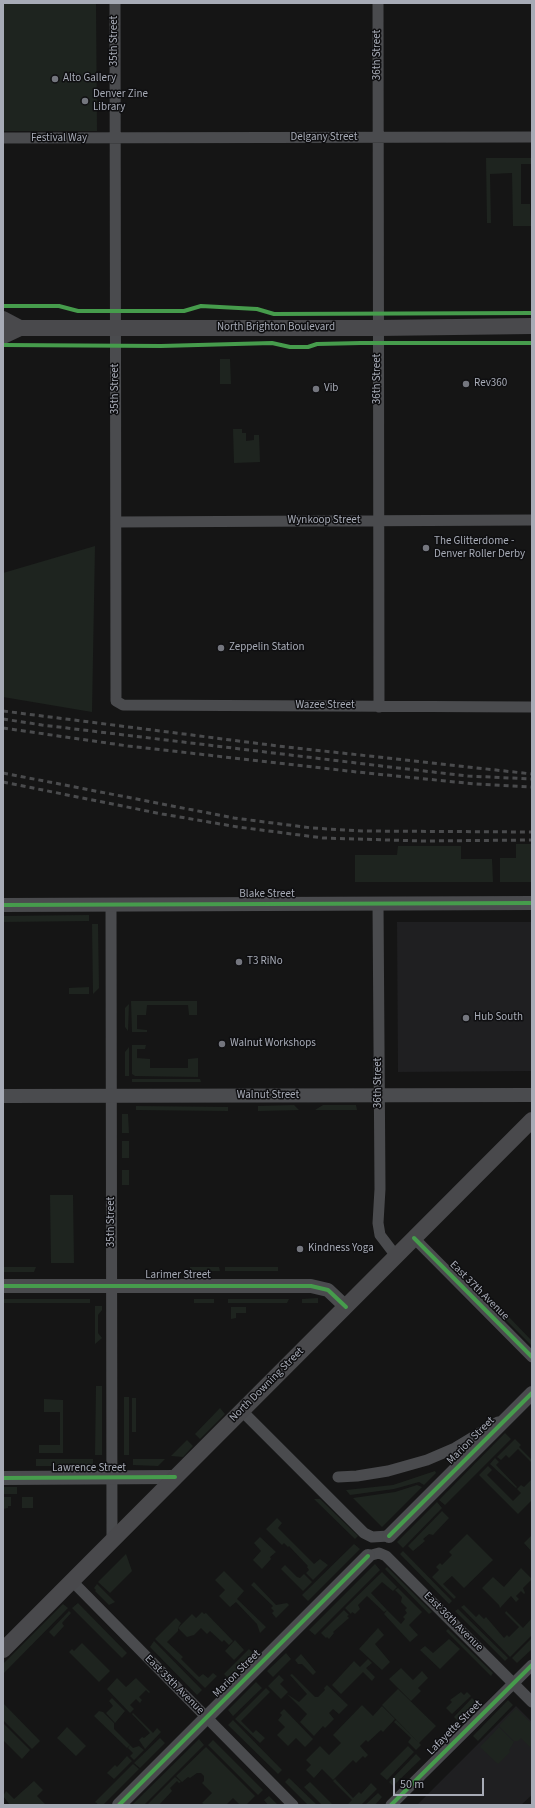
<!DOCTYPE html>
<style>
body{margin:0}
#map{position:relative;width:535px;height:1808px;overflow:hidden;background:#151515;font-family:"Source Sans 3",sans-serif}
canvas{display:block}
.frame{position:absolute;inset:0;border:4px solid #a7abb6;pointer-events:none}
.scale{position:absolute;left:393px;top:1778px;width:91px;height:18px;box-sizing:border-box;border:2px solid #a7abb6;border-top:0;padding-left:5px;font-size:12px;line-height:14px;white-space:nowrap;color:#a7abb6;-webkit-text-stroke:3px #0f0f11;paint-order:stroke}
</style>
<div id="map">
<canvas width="535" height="1808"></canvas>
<div class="frame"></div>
<div class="scale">50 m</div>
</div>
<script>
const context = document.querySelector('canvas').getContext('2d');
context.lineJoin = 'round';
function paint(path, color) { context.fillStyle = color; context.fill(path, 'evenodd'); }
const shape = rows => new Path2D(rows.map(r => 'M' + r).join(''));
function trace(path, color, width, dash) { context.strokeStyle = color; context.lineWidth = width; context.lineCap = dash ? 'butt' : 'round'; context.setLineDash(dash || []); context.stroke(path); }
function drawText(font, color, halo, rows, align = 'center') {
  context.font = font + ' "Source Sans 3",sans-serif'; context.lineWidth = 3; context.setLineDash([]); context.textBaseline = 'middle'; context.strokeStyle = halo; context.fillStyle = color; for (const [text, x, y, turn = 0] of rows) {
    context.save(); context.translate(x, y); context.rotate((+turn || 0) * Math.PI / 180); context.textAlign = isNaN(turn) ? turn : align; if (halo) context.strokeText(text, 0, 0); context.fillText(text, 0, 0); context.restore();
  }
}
const built = shape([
 [397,922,532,922,532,1071,398,1072],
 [516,1706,532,1722,532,1795,521,1805,417,1805]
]);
const green = shape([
 [3,3,96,3,97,131,3,131],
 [486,158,532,158,532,164,521,164,521,204,530,204,531,226,513,226,512,173,490,174,491,223,487,223],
 [220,359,230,359,231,384,220,384],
 [233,429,242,429,242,433,246,433,246,441,254,440,254,435,259,435,260,462,234,463],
 [95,546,92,712,3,697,3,573],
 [516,844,532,844,532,882,500,882,500,858,516,858],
 [398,846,461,846,461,859,492,859,493,882,355,882,355,855,397,855],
 [89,915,89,921,3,922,3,916],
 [92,924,98,924,99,988,93,994],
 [89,987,89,994,69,994,69,988],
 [131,1001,197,1001,197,1015,189,1015,188,1005,147,1005,146,1015,137,1015,137,1029,147,1030,147,1032,132,1032],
 [129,1004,128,1031,125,1027,125,1008],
 [132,1045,146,1045,145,1049,137,1049,137,1058,150,1059,150,1068,188,1068,188,1059,198,1058,198,1077,135,1076,132,1074],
 [129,1047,129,1076,125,1076,125,1052],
 [132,1079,200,1079,201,1082,132,1082],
 [294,1105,299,1110,258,1111,258,1106],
 [323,1105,356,1105,357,1110,315,1110],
 [136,1106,228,1107,228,1111,136,1110],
 [122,1114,128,1114,129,1133,122,1133],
 [122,1141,129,1141,129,1158,122,1158],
 [122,1170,129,1170,129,1185,122,1185],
 [50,1195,73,1195,74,1263,51,1263],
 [3,1267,36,1267,34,1272,3,1272],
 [190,1267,219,1267,220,1271,190,1271],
 [225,1267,278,1267,278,1271,225,1271],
 [318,1298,318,1303,302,1303,302,1299],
 [3,1299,90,1299,90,1303,3,1303],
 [194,1299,214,1299,214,1303,194,1303],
 [228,1299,289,1299,287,1303,228,1303],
 [95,1306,102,1306,102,1310,98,1315,98,1333,102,1338,95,1344],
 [231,1307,246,1307,246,1313,236,1313,236,1318,231,1319],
 [508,1316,532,1341,532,1346,505,1319],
 [96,1386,102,1386,102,1455,95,1455],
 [124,1397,129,1397,129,1455,124,1455],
 [132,1398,136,1398,136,1432,132,1432],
 [44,1399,63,1400,63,1453,39,1453,39,1445,60,1445,60,1412,44,1412],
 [220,1408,225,1414,200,1439,195,1434],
 [505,1433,511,1439,445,1505,439,1500],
 [515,1439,521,1445,519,1447,532,1460,532,1463,518,1449,509,1458,506,1455,501,1460,497,1457],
 [187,1440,193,1446,183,1457,171,1456],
 [495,1458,499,1462,496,1465,517,1487,516,1488,490,1464],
 [36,1459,93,1459,93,1466,36,1466],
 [133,1459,165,1459,158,1466,133,1465],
 [488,1466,492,1470,487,1475,513,1501,521,1493,517,1489,521,1485,524,1487,531,1480,532,1482,532,1500,518,1514,479,1475],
 [435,1471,436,1473,424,1485,419,1482,394,1489,350,1495,346,1490,393,1485],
 [417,1485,422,1487,382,1527,353,1498,395,1492],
 [3,1487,17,1487,17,1494,3,1494],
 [3,1497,11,1497,11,1506,8,1506,8,1508,3,1509],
 [22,1497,33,1497,33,1508,22,1508],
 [314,1499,320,1499,358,1536,355,1539],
 [437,1502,442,1508,403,1548,397,1542],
 [442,1511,449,1518,433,1535,429,1534,423,1539,425,1541,413,1551,408,1546],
 [277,1518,282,1523,278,1528,314,1564,320,1559,328,1565,313,1580,306,1573,309,1570,307,1567,308,1566,289,1546,288,1547,284,1543,282,1545,266,1529],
 [467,1534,493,1560,464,1588,452,1576,443,1584,456,1597,454,1599,432,1577,439,1570,436,1567,440,1563,442,1565,452,1555,449,1552],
 [532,1535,532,1552,524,1543],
 [260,1537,276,1552,270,1557,271,1559,262,1569,253,1560,261,1551,254,1543],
 [354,1544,360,1549,308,1601,302,1595],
 [403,1551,452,1601,449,1604,400,1554],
 [126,1554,132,1571,110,1593,98,1582],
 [375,1564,380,1570,315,1635,309,1630],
 [285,1565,297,1577,300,1578,304,1574,312,1582,303,1591,281,1569],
 [387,1567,432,1612,429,1614,385,1569],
 [521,1568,532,1579,523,1588,525,1593,524,1594,521,1591,516,1596,519,1599,516,1602,511,1596,500,1608,499,1605,482,1588,493,1577,504,1587],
 [224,1571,244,1591,237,1599,266,1627,260,1633,257,1624,236,1602,230,1607,219,1596,225,1590,215,1580],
 [382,1572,397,1587,393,1591,382,1582,371,1593,387,1610,384,1612,367,1596,358,1605,360,1609,355,1614,352,1612,351,1614,345,1608],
 [254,1582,276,1605,287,1603,289,1605,276,1618,272,1613,274,1611,271,1608,273,1606,251,1585],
 [97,1584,115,1602,109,1605,95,1591,96,1590,94,1588],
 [398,1588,422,1612,409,1625,418,1635,410,1642,384,1614,387,1610,401,1624,405,1619,403,1617,407,1613,405,1610,407,1608,401,1602,402,1597,395,1590],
 [78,1603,127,1653,122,1658,72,1608],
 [63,1604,68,1608,3,1674,3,1664],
 [464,1605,476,1617,479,1614,484,1619,486,1617,504,1638,507,1635,509,1637,519,1627,505,1613,506,1611,523,1628,532,1618,532,1635,510,1657,461,1607],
 [458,1609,508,1658,505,1661,455,1611],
 [344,1610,349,1615,347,1616,349,1618,333,1632,334,1633,329,1639,327,1637,326,1638,321,1633],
 [69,1611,71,1613,62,1623,64,1626,54,1637,49,1632],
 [202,1612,204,1614,206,1613,233,1641,229,1645,224,1640,222,1642,210,1631,207,1634,201,1628,194,1635,187,1637,178,1628,178,1631,167,1642,183,1657,181,1659,199,1677,203,1674,208,1678,213,1673,217,1676,205,1688,155,1639,176,1618,181,1623,178,1628,192,1614,196,1618],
 [378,1628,384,1635,375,1644,390,1662,382,1670,359,1649],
 [448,1629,493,1673,491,1676,446,1631],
 [532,1638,532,1649,517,1663,512,1658],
 [449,1639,460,1649,440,1669,420,1650,425,1646,433,1653],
 [235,1640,244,1650,234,1660,225,1651],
 [154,1641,202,1690,197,1695,150,1647],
 [82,1643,110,1671,99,1682,69,1652,72,1649,74,1651],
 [249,1649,254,1654,229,1679,224,1674],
 [286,1653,291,1659,273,1677,267,1671],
 [301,1654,316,1672,313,1675,302,1664,298,1664,295,1660],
 [368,1659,372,1663,366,1668,375,1677,372,1681,363,1672,341,1694,332,1685,354,1661,360,1667],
 [401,1668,413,1680,422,1671,428,1678,418,1688,421,1691,411,1701,389,1679],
 [292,1674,315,1697,318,1697,325,1690,324,1688,327,1685,348,1705,339,1714,333,1709,329,1713,334,1719,325,1728,323,1726,314,1736,300,1722,307,1714,287,1694,299,1702,307,1694,290,1675],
 [279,1675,284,1680,280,1684,288,1692,281,1699,268,1686],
 [117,1678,126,1687,136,1678,150,1692,149,1693,146,1690,139,1697,142,1700,140,1703,136,1699,130,1705,134,1709,130,1713,107,1689],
 [256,1682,262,1688,233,1716,228,1710],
 [266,1688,270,1692,241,1721,253,1733,256,1730,265,1738,260,1743,235,1719],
 [398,1689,436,1726,419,1743,382,1705],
 [461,1692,464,1695,467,1692,471,1696,452,1714,446,1708,452,1702,450,1700],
 [112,1698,125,1711,115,1723,106,1713,113,1706,109,1701],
 [472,1698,477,1703,458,1721,454,1717],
 [508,1700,513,1705,478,1741,473,1736],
 [3,1703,40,1741,32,1749,3,1720],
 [362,1705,373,1716,382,1706,395,1719,383,1732,381,1730,368,1742,366,1740,360,1746,368,1755,365,1758,363,1756,356,1763,353,1760,333,1780,322,1769,314,1778,306,1770,311,1765,306,1760,320,1746,329,1755,341,1743,333,1735],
 [516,1708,532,1724,532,1746,530,1747,521,1738,518,1741,514,1741,499,1726],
 [284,1709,313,1739,305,1747,296,1738,288,1746,277,1735,285,1727,278,1720,282,1715,280,1713],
 [99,1711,103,1712,114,1723,114,1729,130,1745,127,1748,94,1716],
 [133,1713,153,1733,157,1728,161,1732,145,1749,139,1740,142,1737,144,1738,150,1733,132,1714],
 [233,1720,282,1770,278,1774,228,1725],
 [396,1720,421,1745,416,1750,408,1742,411,1738,394,1722],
 [3,1723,30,1750,22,1759,3,1740],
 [67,1727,86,1746,76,1756,57,1738],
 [499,1727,514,1742,509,1750,510,1752,498,1764,480,1747],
 [160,1738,165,1743,140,1768,134,1763],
 [199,1739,204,1745,144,1805,132,1805],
 [213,1740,263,1790,258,1795,208,1745],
 [130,1745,133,1748,139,1746,144,1750,134,1760,130,1756,133,1753,128,1748],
 [408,1746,414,1752,387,1780,380,1774],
 [206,1747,255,1796,246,1805,240,1805,233,1798,226,1805,205,1805,202,1803,212,1793,202,1783,204,1781,204,1776,201,1773,197,1773,190,1778,188,1777,182,1782,176,1776],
 [416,1754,421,1759,393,1786,389,1782],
 [127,1756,132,1761,114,1779,107,1773,115,1765,117,1767],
 [133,1764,139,1769,103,1805,99,1805,95,1802],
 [175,1777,181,1782,179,1783,177,1781,170,1788,172,1791,159,1805,147,1805],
 [289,1778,317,1805,308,1805,285,1782],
 [335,1779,353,1798,359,1792,361,1794,371,1783,377,1789,361,1805,347,1805,352,1800,333,1781],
 [34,1781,43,1790,37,1796,46,1805,10,1805,3,1796,6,1791,14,1799],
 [310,1782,333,1805,322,1805,304,1787],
 [378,1793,382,1797,375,1805,365,1805],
 [269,1796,278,1805,268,1805,264,1800]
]);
const minor = shape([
 [115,3,116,701,123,705,532,707],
 [378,3,379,707],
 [3,138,532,137],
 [116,522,532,520],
 [378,903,380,1189,378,1223,380,1235,396,1256],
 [111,904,112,1540],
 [414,1238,532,1357],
 [242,1411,364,1533,372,1537,389,1536],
 [338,1477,357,1476,388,1471,427,1460,455,1448,498,1422],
 [368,1556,379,1553,386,1556,532,1702],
 [72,1581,293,1805],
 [391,1805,532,1665]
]);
const tertiary = shape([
 [3,905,532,903],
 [3,1096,532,1095],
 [3,1286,311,1286,328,1290,346,1307],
 [3,1478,175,1477],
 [389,1536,532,1393],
 [119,1805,368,1556]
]);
const secondary = shape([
 [3,319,20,328,378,328,532,326],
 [3,336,20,328],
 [3,1650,532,1120]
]);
const rail = shape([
 [3,711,278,746,532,774],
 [3,719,42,725,398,768,468,776,531,779],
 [3,728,128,746,357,772,475,784,532,787],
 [3,773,234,818,312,828,362,831,532,832],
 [3,782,162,814,238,827,323,838,422,841,532,840]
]);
const cycleway = shape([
 [3,306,59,306,78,311,184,311,201,306,257,309,274,314,532,313],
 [3,345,161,346,272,343,290,347,308,347,317,344,361,343,532,343],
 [3,905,532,903],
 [414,1238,532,1357],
 [3,1286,311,1286,328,1290,346,1307],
 [3,1478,175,1477],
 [389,1536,532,1393],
 [119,1805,368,1556],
 [391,1805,532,1665]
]);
const markers = [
 [55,79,4,"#74767e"],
 [85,101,4,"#74767e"],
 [466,384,4,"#74767e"],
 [316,389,4,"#74767e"],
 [426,548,4,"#74767e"],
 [221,648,4,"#74767e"],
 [239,962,4,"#74767e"],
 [466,1018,4,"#74767e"],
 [222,1044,4,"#74767e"],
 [300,1249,4,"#74767e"]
];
const streetNames = [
 ["35th Street",115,41,-90],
 ["36th Street",378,55,-90],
 ["Delgany Street",324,138],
 ["Festival Way",59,139],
 ["North Brighton Boulevard",276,328],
 ["36th Street",378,379,-90],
 ["35th Street",116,389,-90],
 ["Wynkoop Street",324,521],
 ["Wazee Street",325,706],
 ["Blake Street",267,895],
 ["36th Street",379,1083,-90],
 ["Walnut Street",268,1096],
 ["35th Street",112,1222,-90],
 ["Larimer Street",178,1276],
 ["East 37th Avenue",479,1291,45],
 ["North Downing Street",267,1385,-45],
 ["Marion Street",471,1441,-45],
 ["Lawrence Street",89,1469],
 ["East 36th Avenue",453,1622,45],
 ["Marion Street",237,1674,-45],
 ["East 35th Avenue",174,1685,45],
 ["Lafayette Street",455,1728,-45]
];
const poiNames = [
 ["Alto Gallery",63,79],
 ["Denver Zine",93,95],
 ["Library",93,108],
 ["Rev360",474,384],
 ["Vib",324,389],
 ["The Glitterdome -",434,542],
 ["Denver Roller Derby",434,555],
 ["Zeppelin Station",229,648],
 ["T3 RiNo",247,962],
 ["Hub South",474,1018],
 ["Walnut Workshops",230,1044],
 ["Kindness Yoga",308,1249]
];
paint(built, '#1f1f21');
paint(green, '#1e241f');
trace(minor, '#4a4b4e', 11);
trace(tertiary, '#4a4b4e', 14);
trace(secondary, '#49494c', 16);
trace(rail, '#4a4b4d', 3, [5, 4]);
trace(cycleway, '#469c4c', 4);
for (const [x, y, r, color] of markers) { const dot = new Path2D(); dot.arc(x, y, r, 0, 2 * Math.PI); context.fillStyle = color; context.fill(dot); trace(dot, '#0f0f11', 1.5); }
drawText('11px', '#a7abb6', '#0f0f11', streetNames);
drawText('11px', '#a7abb6', '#0f0f11', poiNames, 'left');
</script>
